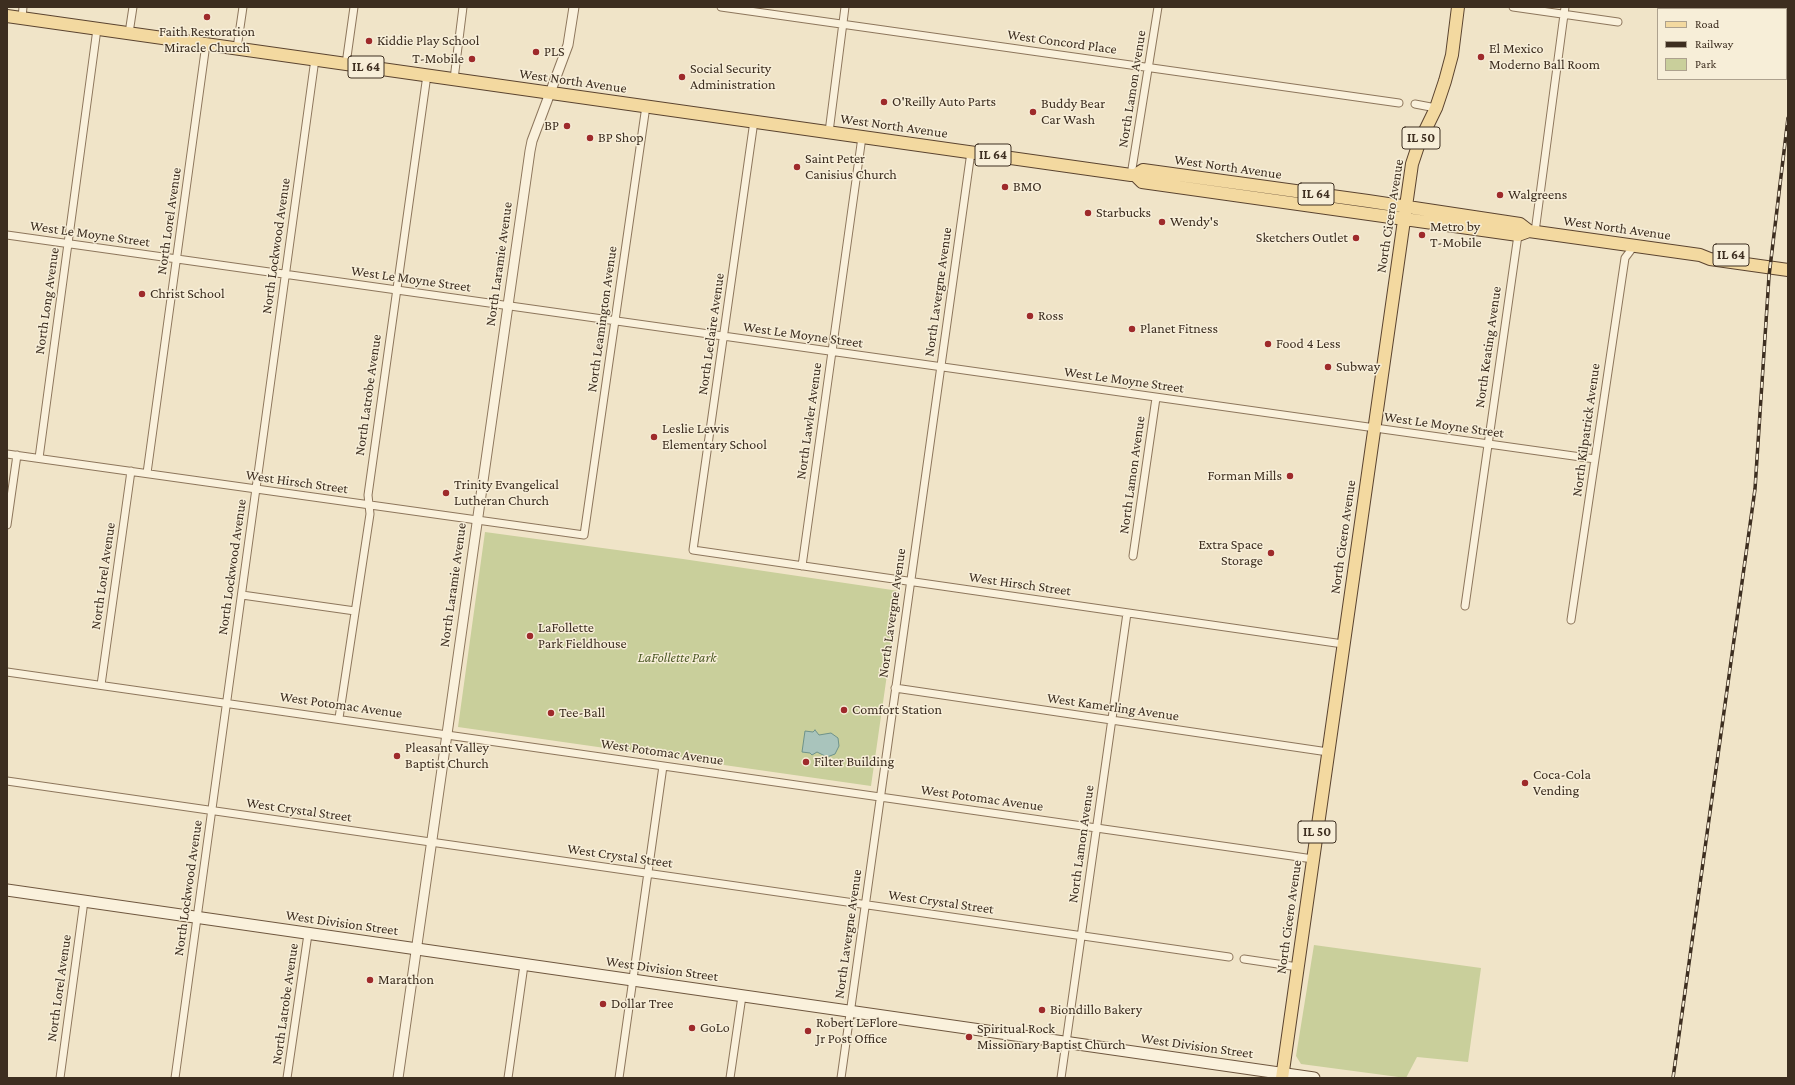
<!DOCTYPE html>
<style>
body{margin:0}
#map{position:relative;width:1795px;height:1085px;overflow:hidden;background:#f0e4c8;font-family:"Crimson Pro",serif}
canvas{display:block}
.frame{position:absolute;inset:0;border:8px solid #3d2e20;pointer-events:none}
.legend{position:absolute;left:1657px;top:8px;width:130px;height:72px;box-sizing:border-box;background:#f7eed8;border:1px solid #ada18e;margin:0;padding:5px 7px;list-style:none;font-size:12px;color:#3d2e20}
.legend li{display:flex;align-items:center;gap:8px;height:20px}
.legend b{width:20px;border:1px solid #ada18e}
</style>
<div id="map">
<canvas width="1795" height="1085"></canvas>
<div class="frame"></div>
<ul class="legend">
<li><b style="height:5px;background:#f3d9a0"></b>Road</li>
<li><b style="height:5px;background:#3d2e20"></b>Railway</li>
<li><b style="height:11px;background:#c9cf9b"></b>Park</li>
</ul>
</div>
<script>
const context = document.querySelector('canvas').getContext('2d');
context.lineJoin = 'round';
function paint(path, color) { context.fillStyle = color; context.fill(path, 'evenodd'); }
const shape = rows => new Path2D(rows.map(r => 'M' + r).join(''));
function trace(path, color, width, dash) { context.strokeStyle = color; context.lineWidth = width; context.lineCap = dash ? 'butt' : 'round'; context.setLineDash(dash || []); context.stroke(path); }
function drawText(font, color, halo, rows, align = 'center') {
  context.font = font + ' "Crimson Pro",serif'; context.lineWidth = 3; context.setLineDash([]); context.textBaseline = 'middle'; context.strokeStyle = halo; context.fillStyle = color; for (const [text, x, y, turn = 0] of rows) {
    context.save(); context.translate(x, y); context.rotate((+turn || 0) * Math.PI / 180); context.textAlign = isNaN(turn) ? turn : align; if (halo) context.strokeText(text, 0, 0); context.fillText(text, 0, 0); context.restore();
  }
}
const green = shape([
 [485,532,683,559,899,591,871,786,458,727],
 [1314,945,1481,968,1468,1062,1417,1057,1406,1078,1301,1064,1296,1056]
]);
const water = shape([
 [815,730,819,735,831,733,838,738,839,746,835,754,827,757,817,752,812,755,810,753,802,752,805,731,813,732,815,730]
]);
const minor = shape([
 [721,7,1399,103],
 [1513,7,1618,22],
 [22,18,23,7],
 [129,33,133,7],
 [237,48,243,7],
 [346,64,354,7],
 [454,79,463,7],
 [1415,104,1436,108],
 [754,121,693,550,1343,644],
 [829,132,845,7],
 [1131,175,1158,7],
 [1535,232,1565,7],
 [7,235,1595,459],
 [7,454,584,535,646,106],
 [39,458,97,29],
 [147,473,206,44],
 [7,525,17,455],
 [1133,556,1156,398],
 [802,566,862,137],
 [242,595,355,611],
 [1465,606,1518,235],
 [1571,620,1625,258,1634,246],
 [7,672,1313,859],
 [101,685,131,471],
 [895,688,1328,752],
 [339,718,370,514,368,495,427,75],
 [7,781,1229,957],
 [1244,959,1298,967],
 [60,1078,84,901],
 [175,1078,315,59],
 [287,1078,308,934],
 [508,1078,524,965],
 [619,1078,663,766],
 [730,1078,742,996],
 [841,1078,971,152],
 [1061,1078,1127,613]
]);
const tertiary = shape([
 [398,1078,530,151,532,141,568,45,574,7]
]);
const secondary = shape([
 [7,890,1314,1078]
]);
const primary = shape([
 [7,16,1131,175,1135,175,1142,182,1518,235,1529,231,1700,255,1710,259,1788,270],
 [1135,175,1143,170,1368,201,1520,224,1529,231],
 [1282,1078,1412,164,1419,143,1436,108,1445,81,1452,55,1458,7]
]);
const rail = shape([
 [1673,1078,1755,489,1769,276,1788,118]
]);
const markers = [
 [207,17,4,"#9e2a2b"],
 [369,41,4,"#9e2a2b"],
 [536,52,4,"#9e2a2b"],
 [1481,57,4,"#9e2a2b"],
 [472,59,4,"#9e2a2b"],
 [682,77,4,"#9e2a2b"],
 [884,102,4,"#9e2a2b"],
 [1033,112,4,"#9e2a2b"],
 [567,126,4,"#9e2a2b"],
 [590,138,4,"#9e2a2b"],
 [797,167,4,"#9e2a2b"],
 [1005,187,4,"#9e2a2b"],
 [1500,195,4,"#9e2a2b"],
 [1088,213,4,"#9e2a2b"],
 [1162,222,4,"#9e2a2b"],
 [1422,235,4,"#9e2a2b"],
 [1356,238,4,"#9e2a2b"],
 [142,294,4,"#9e2a2b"],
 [1030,316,4,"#9e2a2b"],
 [1132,329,4,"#9e2a2b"],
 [1268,344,4,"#9e2a2b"],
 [1328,367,4,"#9e2a2b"],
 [654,437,4,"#9e2a2b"],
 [1290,476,4,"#9e2a2b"],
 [446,493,4,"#9e2a2b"],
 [1271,553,4,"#9e2a2b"],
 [530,636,4,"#9e2a2b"],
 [844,710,4,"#9e2a2b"],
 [551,713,4,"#9e2a2b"],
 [397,756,4,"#9e2a2b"],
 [806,762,4,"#9e2a2b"],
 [1525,783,4,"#9e2a2b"],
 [370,980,4,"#9e2a2b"],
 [603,1004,4,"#9e2a2b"],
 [1042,1010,4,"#9e2a2b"],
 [692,1028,4,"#9e2a2b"],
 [808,1031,4,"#9e2a2b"],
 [969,1037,4,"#9e2a2b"]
];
const shields = [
 [366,67,36],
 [1421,138,38],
 [993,155,36],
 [1316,194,36],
 [1731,255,36],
 [1317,832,38]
];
const shieldNames = [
 ["IL 64",366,67],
 ["IL 50",1421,138],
 ["IL 64",993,155],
 ["IL 64",1316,194],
 ["IL 64",1731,255],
 ["IL 50",1317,832]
];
const poiNames = [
 ["Faith Restoration",207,32,"center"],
 ["Miracle Church",207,48,"center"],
 ["Kiddie Play School",377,41],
 ["El Mexico",1489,49],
 ["Moderno Ball Room",1489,65],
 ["PLS",544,52],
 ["T-Mobile",464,59,"right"],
 ["Social Security",690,69],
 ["Administration",690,85],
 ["O'Reilly Auto Parts",892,102],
 ["Buddy Bear",1041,104],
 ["Car Wash",1041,120],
 ["BP",559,126,"right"],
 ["BP Shop",598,138],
 ["Saint Peter",805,159],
 ["Canisius Church",805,175],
 ["BMO",1013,187],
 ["Walgreens",1508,195],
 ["Starbucks",1096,213],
 ["Wendy's",1170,222],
 ["Metro by",1430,227],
 ["T-Mobile",1430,243],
 ["Sketchers Outlet",1348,238,"right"],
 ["Christ School",150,294],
 ["Ross",1038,316],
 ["Planet Fitness",1140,329],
 ["Food 4 Less",1276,344],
 ["Subway",1336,367],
 ["Leslie Lewis",662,429],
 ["Elementary School",662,445],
 ["Forman Mills",1282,476,"right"],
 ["Trinity Evangelical",454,485],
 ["Lutheran Church",454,501],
 ["Extra Space",1263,545,"right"],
 ["Storage",1263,561,"right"],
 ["LaFollette",538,628],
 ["Park Fieldhouse",538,644],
 ["Comfort Station",852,710],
 ["Tee-Ball",559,713],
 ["Pleasant Valley",405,748],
 ["Baptist Church",405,764],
 ["Filter Building",814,762],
 ["Coca-Cola",1533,775],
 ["Vending",1533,791],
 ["Marathon",378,980],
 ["Dollar Tree",611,1004],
 ["Biondillo Bakery",1050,1010],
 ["Robert LeFlore",816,1023],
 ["Jr Post Office",816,1039],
 ["GoLo",700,1028],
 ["Spiritual Rock",977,1029],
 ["Missionary Baptist Church",977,1045]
];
const streetNames = [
 ["West Concord Place",1062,42,8],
 ["West North Avenue",573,81,8],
 ["North Lamon Avenue",1132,89,-81],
 ["West North Avenue",894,126,8],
 ["West North Avenue",1228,167,8],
 ["North Cicero Avenue",1390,216,-81],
 ["North Lorel Avenue",169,221,-82],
 ["West North Avenue",1617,228,8],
 ["West Le Moyne Street",90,234,8],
 ["North Lockwood Avenue",276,246,-82],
 ["North Laramie Avenue",499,264,-82],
 ["West Le Moyne Street",411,279,8],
 ["North Lavergne Avenue",938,292,-82],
 ["North Long Avenue",47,301,-82],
 ["North Leamington Avenue",602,319,-82],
 ["North Leclaire Avenue",711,334,-82],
 ["West Le Moyne Street",803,335,8],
 ["North Keating Avenue",1488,347,-82],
 ["West Le Moyne Street",1124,380,8],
 ["North Latrobe Avenue",368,395,-82],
 ["North Lawler Avenue",809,421,-82],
 ["West Le Moyne Street",1444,425,8],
 ["North Kilpatrick Avenue",1586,430,-82],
 ["North Lamon Avenue",1132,475,-82],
 ["West Hirsch Street",297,482,8],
 ["North Cicero Avenue",1343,537,-82],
 ["North Lockwood Avenue",232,567,-82],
 ["North Lorel Avenue",103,576,-82],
 ["West Hirsch Street",1020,584,8],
 ["North Laramie Avenue",453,585,-82],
 ["North Lavergne Avenue",892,613,-82],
 ["West Potomac Avenue",341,705,8],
 ["West Kamerling Avenue",1113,707,8],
 ["West Potomac Avenue",662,752,8],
 ["West Potomac Avenue",982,798,8],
 ["West Crystal Street",299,810,8],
 ["North Lamon Avenue",1081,844,-82],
 ["West Crystal Street",620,856,8],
 ["North Lockwood Avenue",188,888,-82],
 ["West Crystal Street",941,902,8],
 ["North Cicero Avenue",1289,917,-82],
 ["West Division Street",342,923,8],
 ["North Lavergne Avenue",848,934,-82],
 ["West Division Street",662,969,8],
 ["North Lorel Avenue",59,988,-82],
 ["North Latrobe Avenue",285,1004,-82],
 ["West Division Street",1197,1046,8]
];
const parkNames = [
 ["LaFollette Park",677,658]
];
paint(green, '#c9cf9b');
paint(water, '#a9c4bc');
trace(water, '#6f938a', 1);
trace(minor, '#8d765c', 9);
trace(tertiary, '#8d765c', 11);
trace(secondary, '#6f573f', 13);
trace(primary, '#5b4430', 14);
trace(minor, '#faf1dc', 7);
trace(tertiary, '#faf1dc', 9);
trace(secondary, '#faf1dc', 11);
trace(primary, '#f3d9a0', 12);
trace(rail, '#3d2e20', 3.5);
trace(rail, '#f7eed8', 2, [6]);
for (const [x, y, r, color] of markers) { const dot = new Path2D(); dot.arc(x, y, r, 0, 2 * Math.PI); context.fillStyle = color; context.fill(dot); trace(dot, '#f7eed8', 1.5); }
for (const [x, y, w] of shields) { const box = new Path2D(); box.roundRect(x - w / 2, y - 11, w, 22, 3); context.fillStyle = '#f7eed8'; context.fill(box); trace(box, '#3d2e20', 1); }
drawText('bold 13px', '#3d2e20', null, shieldNames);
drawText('14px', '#3d2e20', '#f7eed8', poiNames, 'left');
drawText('14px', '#3d2e20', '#f7eed8', streetNames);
drawText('italic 14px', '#4d5a26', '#f7eed8', parkNames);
</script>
